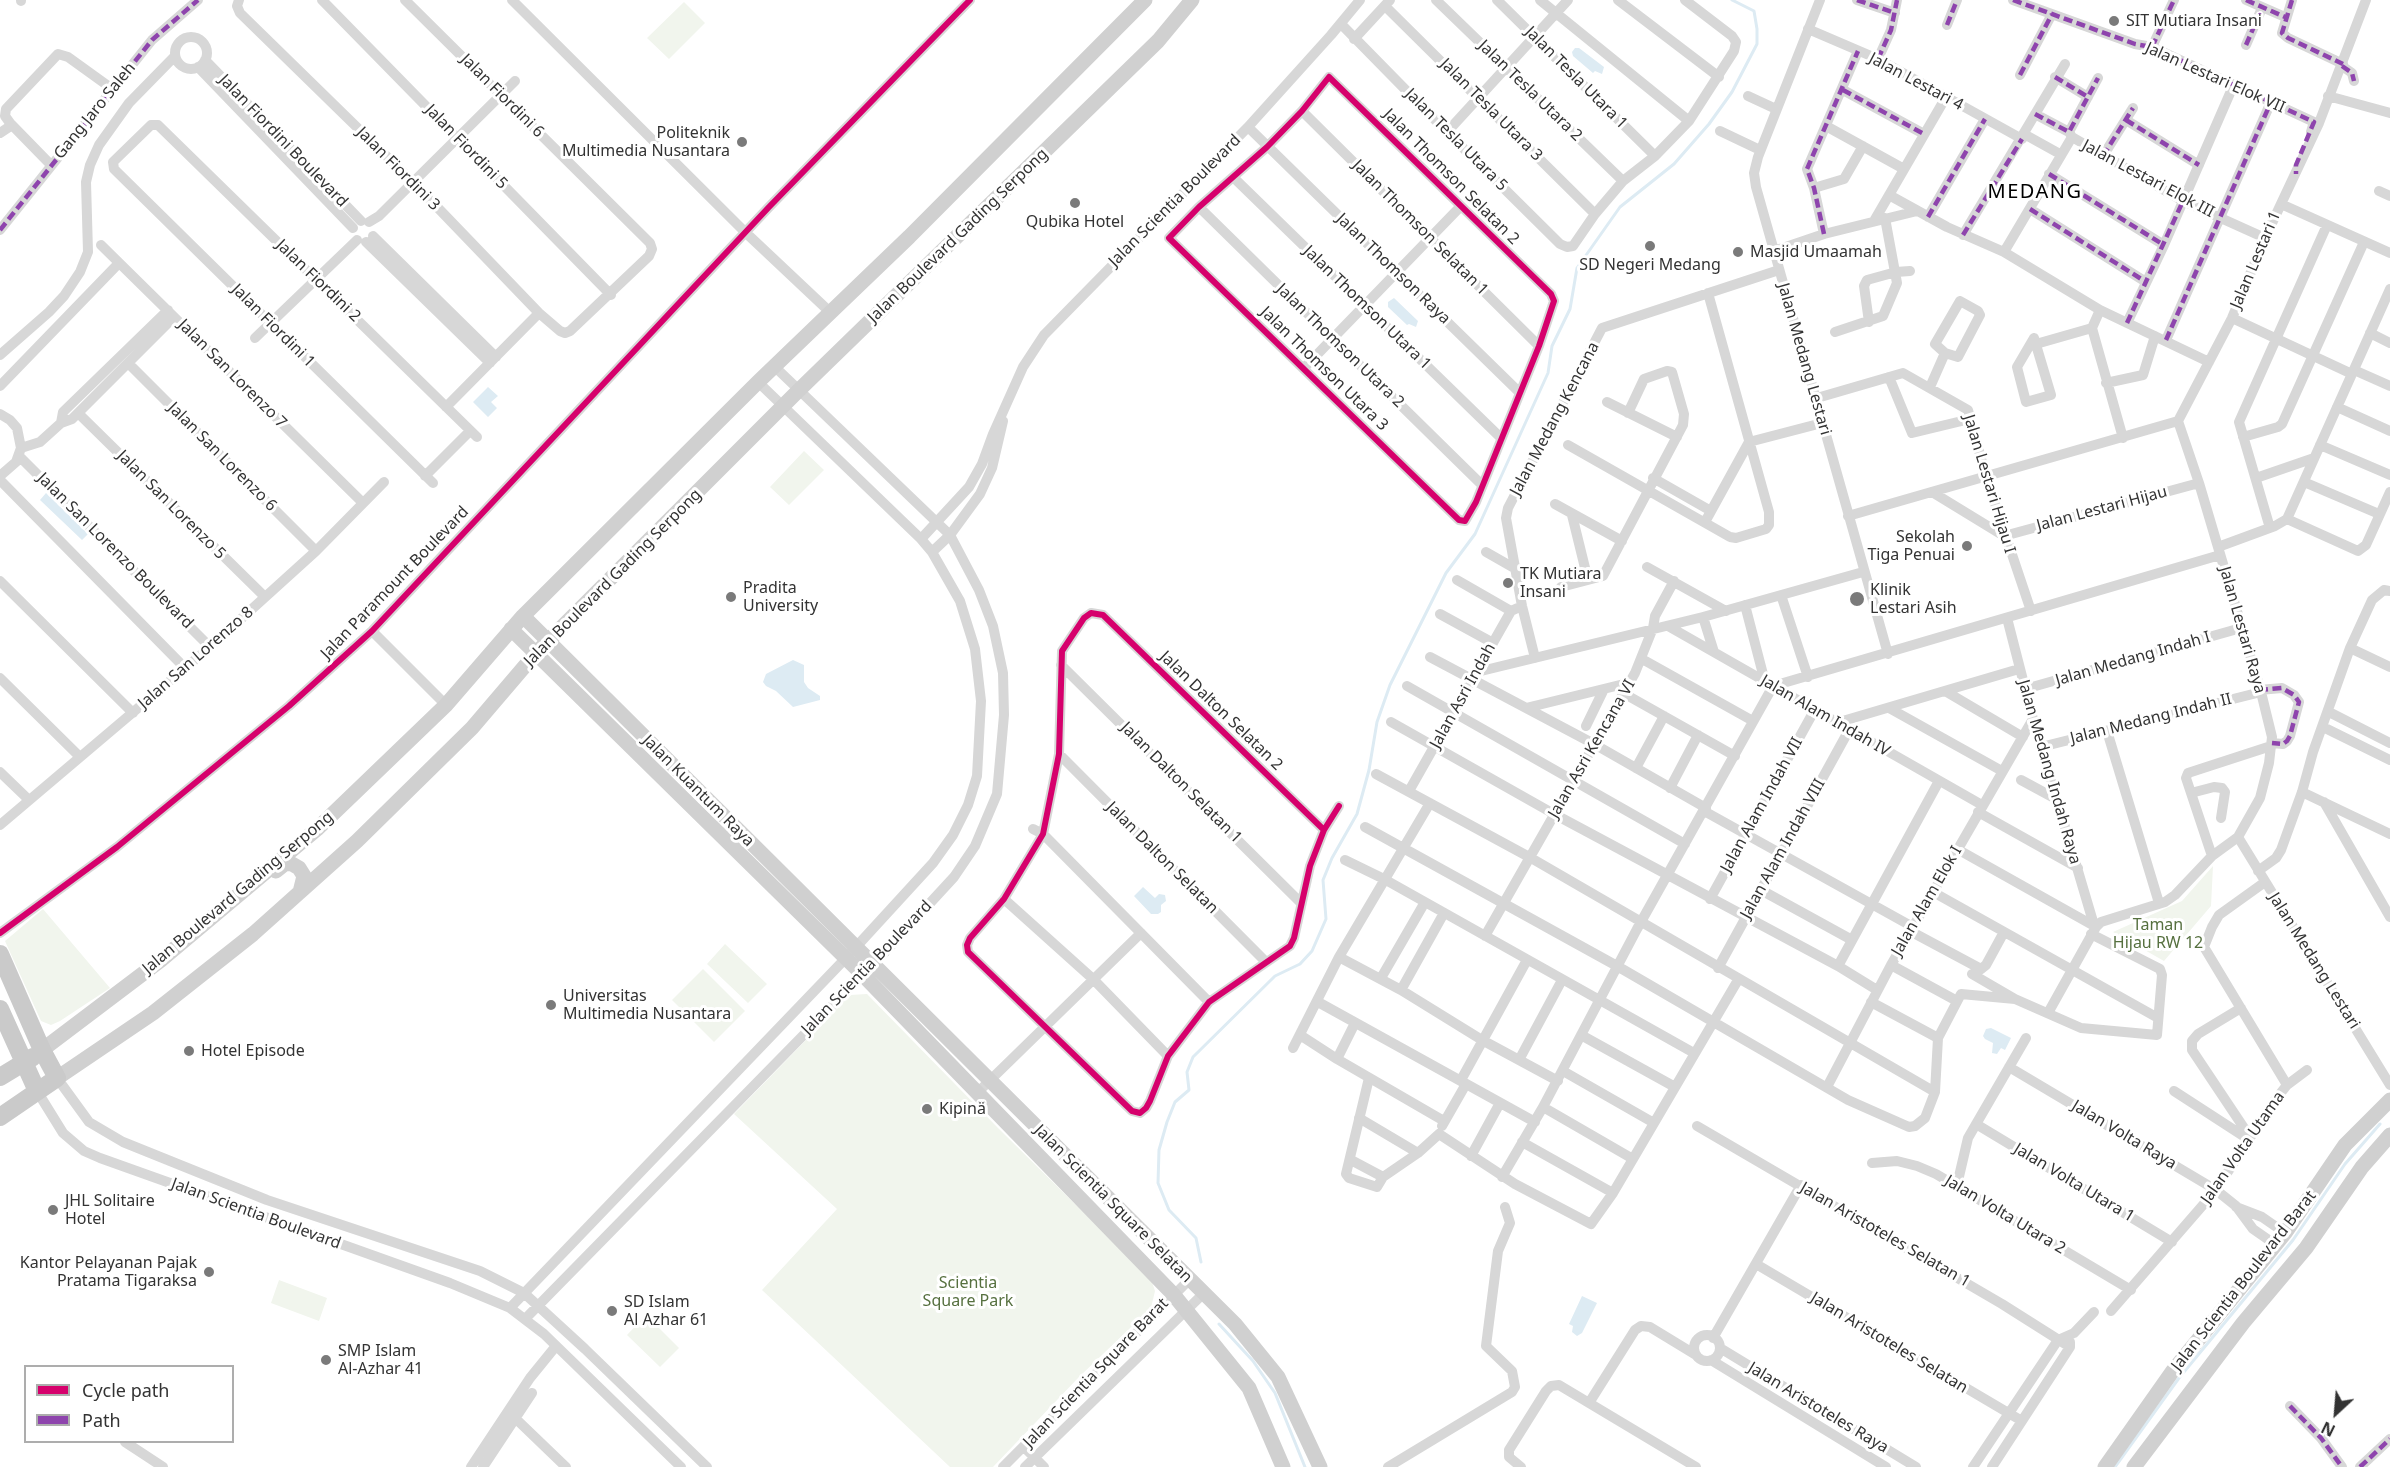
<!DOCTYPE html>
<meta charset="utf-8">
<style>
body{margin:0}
#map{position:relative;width:2390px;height:1467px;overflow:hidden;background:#fff;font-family:"Noto Sans",sans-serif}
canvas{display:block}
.legend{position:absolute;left:24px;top:1365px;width:210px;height:78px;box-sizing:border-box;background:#fff;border:2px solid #adadad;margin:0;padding:8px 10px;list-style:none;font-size:18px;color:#333}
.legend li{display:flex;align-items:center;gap:12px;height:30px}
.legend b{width:30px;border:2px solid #adadad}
.north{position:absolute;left:2306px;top:1383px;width:60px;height:60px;-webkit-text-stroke:4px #fff;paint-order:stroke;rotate:206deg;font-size:16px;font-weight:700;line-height:24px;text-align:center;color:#333}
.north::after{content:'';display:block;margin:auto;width:21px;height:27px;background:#333;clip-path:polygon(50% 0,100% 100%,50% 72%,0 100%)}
</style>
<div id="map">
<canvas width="2390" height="1467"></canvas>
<ul class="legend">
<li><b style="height:8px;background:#d6006c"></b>Cycle path</li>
<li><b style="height:8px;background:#8e44ad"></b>Path</li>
</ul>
<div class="north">N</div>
</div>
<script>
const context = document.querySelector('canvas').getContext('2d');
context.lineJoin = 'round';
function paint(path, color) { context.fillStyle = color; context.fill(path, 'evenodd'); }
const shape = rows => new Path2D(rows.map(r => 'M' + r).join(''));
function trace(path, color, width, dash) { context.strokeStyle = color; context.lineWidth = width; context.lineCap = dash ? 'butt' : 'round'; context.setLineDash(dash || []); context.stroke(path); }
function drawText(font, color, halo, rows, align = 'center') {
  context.font = font + ' "Noto Sans",sans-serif'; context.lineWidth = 6; context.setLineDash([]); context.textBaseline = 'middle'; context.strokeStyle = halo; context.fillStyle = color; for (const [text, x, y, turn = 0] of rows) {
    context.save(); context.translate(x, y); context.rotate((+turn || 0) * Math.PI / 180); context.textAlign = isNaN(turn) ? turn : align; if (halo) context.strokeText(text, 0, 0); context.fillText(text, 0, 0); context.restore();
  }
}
const green = shape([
 [684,2,705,23,669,59,647,38],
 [804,451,824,470,789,505,770,487],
 [2213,866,2211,906,2164,961,2113,932,2182,901],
 [43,909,110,988,60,1021,51,1025,41,1021,5,941],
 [725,944,767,984,748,1003,707,964],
 [703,969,745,1011,714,1042,672,1000],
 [867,994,998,1128,1151,1279,1155,1291,1151,1308,1079,1377,993,1467,950,1467,762,1290,837,1209,734,1114,850,995],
 [279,1280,327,1298,319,1321,271,1303],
 [646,1315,679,1348,660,1367,627,1335]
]);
const water = shape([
 [1575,48,1579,48,1604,67,1602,74,1595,71,1593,73,1573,56,1572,52],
 [1394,298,1418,321,1416,327,1409,324,1407,325,1388,307,1388,302],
 [488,387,498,396,491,402,497,408,488,417,473,402],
 [46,493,88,534,82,540,40,500],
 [793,660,804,665,804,682,808,688,820,696,820,700,793,707,776,691,766,686,763,682,766,674],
 [1143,887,1155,898,1159,894,1165,895,1166,901,1161,905,1161,912,1158,914,1151,914,1134,896],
 [1991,1028,2011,1038,2005,1050,2001,1048,1997,1054,1992,1053,1993,1043,1985,1039,1983,1036,1986,1029],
 [1582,1296,1597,1303,1582,1333,1577,1336,1572,1332,1573,1326,1569,1324]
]);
const stream = shape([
 [1201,1262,1196,1238,1169,1210,1158,1183,1159,1150,1167,1122,1175,1102,1189,1090,1187,1072,1193,1057,1275,976,1300,964,1312,951,1326,919,1323,880,1332,858,1357,814,1369,770,1377,722,1390,685,1446,573,1475,534,1548,373,1552,346,1570,309,1577,268,1620,207,1674,164,1709,124,1732,92,1757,44,1757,29,1754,11,1732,0],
 [1219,1324,1253,1361,1275,1393,1305,1467],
 [2115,1467,2179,1378,2293,1240,2345,1164,2380,1124]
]);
const street = shape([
 [21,0,21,1],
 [239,0,237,6,240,13,413,182,539,313,560,331,565,333,570,331,649,256,652,249,650,243,405,0],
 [322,0,611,295],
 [512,0,745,232,831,313],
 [1436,0,1623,181],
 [1497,0,1655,156],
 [1540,0,1689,121],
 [1618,0,1719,77],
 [1820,0,1758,157,1754,173,1756,187,1888,654],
 [1857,0,1895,13],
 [2013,0,2135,44,2152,47,2314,122,2311,132],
 [2246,0,2285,17],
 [2292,0,2282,33,2288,38,2343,64],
 [1385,6,1595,214],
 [1341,24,1447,132,1560,244,1567,247,1573,246,1595,214,1623,181,1655,156,1689,121,1734,51,1736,42,1732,36,1685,0],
 [1947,25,1957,0],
 [1808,29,1878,59,2022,139],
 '175 53a16 16 0 1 1 32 0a16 16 0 1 1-32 0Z',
 [1354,39,1390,0],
 [2246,45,2262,8],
 [2152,47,2174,0],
 [1878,59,1891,30,1897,0],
 [205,60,361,221],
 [2342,66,2352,73,2354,81],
 [198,67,353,228],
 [2020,75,2052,14],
 [1329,77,1551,294,1554,301,1539,346,1476,502,1465,521,1459,520,1169,238,1199,207,1267,147,1302,111,1329,77],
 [2055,77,2088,97],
 [1843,90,1924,134],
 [1748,96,1776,109],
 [2328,96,2390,113],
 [1302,111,1539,346],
 [2035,114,2069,132,2072,137,2183,201,2265,238],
 [2126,120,2199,165],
 [1826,126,1904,169],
 [1248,127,1519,392],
 [1720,131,1760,150],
 [1447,132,1568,0],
 [2069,132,2098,78],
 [0,133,12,125],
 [2024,134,2060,154],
 [2103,156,2133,108],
 [51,165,10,123,5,116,6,109,58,54,68,57,111,88],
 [2049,174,2164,245],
 [1233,177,1501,438],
 [1814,188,1844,179,1863,146],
 [2379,191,2390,196],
 [1889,195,1947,227,2004,252,2100,310,2209,362],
 [2281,204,2390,253],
 [1199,207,1481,484],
 [2030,209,2146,282],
 [1928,217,1985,119],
 [1874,221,1946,97],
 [369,222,379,216,515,81],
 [0,230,152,40,198,0],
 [1824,234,1814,188,1807,169,1858,51],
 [1963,235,2065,64],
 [373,236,496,357],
 [366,242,490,363],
 [101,245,363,503],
 [1774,251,1824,234,1917,211],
 [2004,252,2072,137],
 [1960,301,1978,311,1980,315,1958,357,1945,353,1935,344,1960,301],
 [2100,310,2092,328,2123,438],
 [2232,318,2352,374],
 [1869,322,1864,286,1867,280,1896,272,1910,271],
 [2127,323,2164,245,2234,84],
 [1835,332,1883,316,1897,283,1885,218],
 [2370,333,2390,343],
 [255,338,357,240],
 [2034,338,2051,395,2026,402,2017,367,2034,338],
 [2166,340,2271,102],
 [2036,344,2092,328],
 [0,355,49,312,64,296,80,272,88,252,86,182,90,165,99,145,129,103,175,56],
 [128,363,316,551],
 [1304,368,1461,206],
 [2354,370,2390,386],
 [1889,377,1912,433,1970,419],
 [2106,383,2143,375,2155,336],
 [0,386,119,263],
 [1930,387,1945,353],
 [1817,398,1903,373,1968,410,1986,477,2031,611],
 [1607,402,1677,437],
 [446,407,539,313],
 [2337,407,2390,431],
 [78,413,265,597],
 [0,414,10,420,17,428,21,448,16,462,0,476],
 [2178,421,2232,318,2265,238,2319,123,2366,0],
 [61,423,63,412,168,310],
 [2243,437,2278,427,2282,424,2364,242],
 [1568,445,1730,537,1736,538,1766,529,1769,525,1769,512,1708,293],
 [2320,445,2390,475],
 [21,448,40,442,61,423,72,419,174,317],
 [19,456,210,647],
 [425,476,470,431],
 [1653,478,1711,511],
 [2256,478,2314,458],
 [0,480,185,668],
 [2304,482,2379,514],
 [433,483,114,169,113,162,151,125,158,125,477,437],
 [1932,492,2004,536,2199,483],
 [1555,504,1622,541],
 [1572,515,1588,580],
 [1848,516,2178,421],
 [2287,519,2358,551,2366,545,2390,492],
 [1705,522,1749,442,1822,423],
 [2270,528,2239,422,2327,225],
 [921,539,969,487,982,464,993,434,1023,367,1044,335,1248,127,1331,35,1360,0],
 [2218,547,2275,526,2287,519,2390,289],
 [932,552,950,535,980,494,992,468,1003,421],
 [1486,552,1514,568],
 [1647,567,1726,611],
 [1457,580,1511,611],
 [0,581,133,713],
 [1561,587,1603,576,1683,425,1684,414,1672,372,1667,371,1644,379,1628,413],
 [1781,595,1808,677],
 [1745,605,1765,682],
 [1440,614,1493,643],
 [1703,617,1714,652],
 [2007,618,2033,719,2094,925],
 [1668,626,1982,805],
 [372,631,446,705],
 [2350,648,2390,667],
 [1430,657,1594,744,1706,808],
 [1535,658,1522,606,1506,518,1508,508,1602,328,1779,270],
 [1642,659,1753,721],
 [1061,665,1300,902],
 [1477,672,1703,617,1863,572],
 [0,678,80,757],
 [1407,686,1685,844],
 [2025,689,2241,628],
 [2259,690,2282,688,2294,695,2299,702,2290,736,2287,741,2283,744,2272,743],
 [1945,691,2023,737],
 [1623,693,1735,756],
 [1526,708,1628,683],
 [1889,708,2002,771],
 [2329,712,2390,743],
 [1391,722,1554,814,1838,966,1877,990],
 [1836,723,2019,669],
 [1586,726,1604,689],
 [2323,727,2390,760],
 [2107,731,2159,903],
 [2041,747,2261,692],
 [1059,754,1265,961],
 [1636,768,1664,716],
 [0,772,29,800],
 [1376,774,1531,858,1935,1092],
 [2021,780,2058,800],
 [1670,788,1698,735],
 [1409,791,1511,611,1522,606],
 [2302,792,2390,834],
 [2191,793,2214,787,2222,788,2225,792,2221,818],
 [2324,802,2390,917],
 [1704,811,1913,927],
 [1978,812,2078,868],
 [0,825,210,647,316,551,384,482],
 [1365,827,1617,966,1848,1100,1909,1127,1915,1126,1925,1118,1935,1092,1938,1038,1961,994,2015,999,2081,1028,2157,1035,2162,975,2160,969,2091,934],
 [1033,829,1043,834,1209,1002],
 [1324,830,1103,615,1091,613,1084,618,1062,651,1059,754,1043,834,1004,899,970,938,967,945,968,952,1132,1111,1140,1113,1146,1108,1150,1101,1168,1056,1209,1002,1290,946,1294,938,1310,866,1324,830,1339,806],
 [2238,837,2390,1085],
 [1957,849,2096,927],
 [2212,856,2186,778,2188,773,2271,746],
 [1345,860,1384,879,1694,1053],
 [2258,871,2276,858,2281,850,2302,792,2313,752,2350,648,2372,600,2384,590,2390,591],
 [2265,882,2219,915,2212,927,2204,947,2287,1085],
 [1761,890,1852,940],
 [1933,892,2158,1018],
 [1004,899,1093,979,1168,1056],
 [1710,899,1814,711],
 [1910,931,1981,969,1986,965,2004,932],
 [0,933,117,847,289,706,372,631,769,207,970,0],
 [1485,936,1635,673,1653,628,1655,616,1674,581],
 [1339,957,1401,990,1482,1040,1558,1081],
 [1891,965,1957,1001],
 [1838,966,1939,781],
 [1718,968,1849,730],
 [1972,974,2015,999],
 [1381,978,1425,902],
 [1401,990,1444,913],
 [1318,1002,1535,1122],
 [1871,1002,1938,1038],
 [2241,1008,2198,1034,2192,1041,2192,1050,2250,1137],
 [2048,1013,2096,927,2101,922,2165,902,2175,895,2212,856,2238,837,2260,798,2269,763,2272,737,2261,692,2199,483,2178,421],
 [1300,1035,1337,1059,1444,1121],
 [1581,1035,1675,1087],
 [1293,1048,1339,957,1430,803],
 [1337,1059,1355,1023],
 [1519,1060,1562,980],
 [2009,1067,2216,1190,2236,1206,2253,1229,2276,1245],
 [1563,1071,1654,1123],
 [57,1078,89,1122,123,1142,267,1200,480,1271,524,1293,585,1349,707,1467],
 [1369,1078,1346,1174,1349,1178,1377,1187,1383,1177,1418,1153,1439,1134,1515,1184,1591,1224,1613,1193,1738,980],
 [1461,1080,1527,960],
 [1827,1087,1891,965,2033,719],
 [37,1091,63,1133,84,1151,100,1158,450,1283,510,1308,544,1334,681,1467],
 [2174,1091,2248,1139],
 [977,1093,1141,933],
 [1543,1107,1633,1159],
 [1359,1118,1418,1153],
 [1976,1124,2172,1242],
 [1442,1126,1466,1084],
 [1697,1126,2002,1304,2070,1347],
 [1522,1142,1613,1193],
 [1471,1156,1500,1103],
 [1351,1160,1383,1177],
 [1872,1163,1897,1161,1917,1166,1936,1174,2131,1290],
 [1502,1177,1543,1107,1637,929,1773,686,2220,555],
 [1957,1185,1968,1138,2026,1038],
 [2236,1207,2262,1217,2285,1233],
 [1756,1264,2022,1421],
 [510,1308,845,959,933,863,953,835,968,805,977,776,981,701,975,649,960,601,932,552,921,539,758,382],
 [2111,1311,2216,1190,2272,1104,2287,1085,2307,1070],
 [526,1318,884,953,954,877,975,846,997,794,1004,715,1003,673,993,626,979,590,950,535,775,367],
 '1694 1348a13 13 0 1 1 26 0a13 13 0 1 1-26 0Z',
 [1713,1338,1801,1185],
 [1720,1348,1916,1467],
 [1711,1360,1886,1467],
 [1589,1403,1635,1330,1641,1326,1650,1327,1696,1355],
 [2290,1406,2321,1438,2342,1467],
 [515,1418,566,1467],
 [125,1442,163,1467],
 [1024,1447,1044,1467],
 [471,1467,530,1378,556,1346],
 [483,1467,532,1393],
 [1003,1467,1189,1280],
 [1025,1467,1203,1294],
 [1388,1467,1512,1392,1515,1387,1512,1371,1486,1346,1498,1251,1510,1223,1505,1207],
 [1521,1467,1509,1457,1509,1450,1546,1391,1551,1386,1559,1385,1696,1467],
 [1973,1467,2058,1340,2074,1333,2094,1312],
 [1992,1467,2070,1347,2070,1342],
 [2360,1467,2390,1439]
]);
const secondary = shape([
 [523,616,1235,1324,1278,1377,1320,1467],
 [511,629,862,974,1173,1294,1249,1388,1283,1467],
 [276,871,286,863,292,864,299,868,304,876,300,892],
 [42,1050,161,960,317,829,446,705,523,616,758,382,909,237,1145,0],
 [57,1078,153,1013,253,934,357,841,472,728,536,653,798,391,1158,41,1192,0],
 [2105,1467,2172,1372,2285,1233,2345,1145,2390,1100],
 [2134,1467,2243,1323,2306,1248,2362,1167,2390,1135]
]);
const primary = shape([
 [0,954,42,1050,57,1078,0,1117],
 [0,1009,37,1091],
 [0,1077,33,1057]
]);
const quiet = shape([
 [1857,0,1895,13],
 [2013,0,2135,44,2152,47,2314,122,2296,165,2296,174],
 [2246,0,2285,17],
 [2292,0,2282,33,2288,38,2343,64],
 [1947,25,1957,0],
 [2246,45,2262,8],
 [2152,47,2174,0],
 [1878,59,1891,30,1897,0],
 [2342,66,2352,73,2354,81],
 [2020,75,2052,14],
 [2055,77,2088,97],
 [1843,90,1924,134],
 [2035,114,2069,132,2098,78],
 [2126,120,2199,165],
 [2103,156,2133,108],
 [2049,174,2164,245],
 [2030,209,2146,282],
 [1928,217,1985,119],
 [0,230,152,40,198,0],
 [1824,234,1814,188,1807,169,1858,51],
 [1963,235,2022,139],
 [2127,323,2183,201],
 [2166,340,2271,102],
 [2259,690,2282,688,2294,695,2299,702,2290,736,2287,741,2283,744,2272,743],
 [2290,1406,2321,1438,2342,1467],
 [2360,1467,2390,1439]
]);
const cycleway = shape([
 [1329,77,1551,294,1554,301,1539,346,1476,502,1465,521,1459,520,1169,238,1199,207,1267,147,1302,111,1329,77],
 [1324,830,1103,615,1091,613,1084,618,1062,651,1059,754,1043,834,1004,899,970,938,967,945,968,952,1132,1111,1140,1113,1146,1108,1150,1101,1168,1056,1209,1002,1290,946,1294,938,1310,866,1324,830,1339,806],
 [0,933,117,847,289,706,372,631,769,207,970,0]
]);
const markers = [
 [2114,21,6,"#7a7a7a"],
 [742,142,6,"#7a7a7a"],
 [1075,203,6,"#7a7a7a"],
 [1650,246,6,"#7a7a7a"],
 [1738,252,6,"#7a7a7a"],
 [1967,546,6,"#7a7a7a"],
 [1508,583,6,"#7a7a7a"],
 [731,597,6,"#7a7a7a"],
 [1857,599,8,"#7a7a7a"],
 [551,1005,6,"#7a7a7a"],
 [189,1051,6,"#7a7a7a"],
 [927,1109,6,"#7a7a7a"],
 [53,1210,6,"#7a7a7a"],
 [209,1272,6,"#7a7a7a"],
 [612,1311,6,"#7a7a7a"],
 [326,1360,6,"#7a7a7a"]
];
const poiNames = [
 ["SIT Mutiara Insani",2126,21],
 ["Politeknik",730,133,"right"],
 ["Multimedia Nusantara",730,151,"right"],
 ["Qubika Hotel",1075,222,"center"],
 ["Masjid Umaamah",1750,252],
 ["SD Negeri Medang",1650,265,"center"],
 ["Sekolah",1955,537,"right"],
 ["Tiga Penuai",1955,555,"right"],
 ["TK Mutiara",1520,574],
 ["Insani",1520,592],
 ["Pradita",743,588],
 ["University",743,606],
 ["Klinik",1870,590],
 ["Lestari Asih",1870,608],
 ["Universitas",563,996],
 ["Multimedia Nusantara",563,1014],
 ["Hotel Episode",201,1051],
 ["Kipinä",939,1109],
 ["JHL Solitaire",65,1201],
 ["Hotel",65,1219],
 ["Kantor Pelayanan Pajak",197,1263,"right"],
 ["Pratama Tigaraksa",197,1281,"right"],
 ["SD Islam",624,1302],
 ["Al Azhar 61",624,1320],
 ["SMP Islam",338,1351],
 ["Al-Azhar 41",338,1369]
];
const streetNames = [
 ["Jalan Tesla Utara 1",1576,78,45],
 ["Jalan Lestari Elok VII",2215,78,24],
 ["Jalan Lestari 4",1916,82,28],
 ["Jalan Tesla Utara 2",1530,91,44],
 ["Jalan Fiordini 6",502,96,45],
 ["Jalan Tesla Utara 3",1491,110,45],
 ["Gang Jaro Saleh",95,111,-51],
 ["Jalan Tesla Utara 5",1456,140,45],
 ["Jalan Fiordini Boulevard",283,141,46],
 ["Jalan Fiordini 5",466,147,46],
 ["Jalan Fiordini 3",398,169,45],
 ["Jalan Thomson Selatan 2",1451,177,45],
 ["Jalan Lestari Elok III",2148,179,28],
 ["Jalan Scientia Boulevard",1175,201,-45],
 ["Jalan Thomson Selatan 1",1420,228,45],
 ["Jalan Boulevard Gading Serpong",958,236,-44],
 ["Jalan Lestari 1",2256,260,-67],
 ["Jalan Thomson Raya",1393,269,44],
 ["Jalan Fiordini 2",318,281,44],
 ["Jalan Thomson Utara 1",1367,308,44],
 ["Jalan Fiordini 1",273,326,45],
 ["Jalan Thomson Utara 2",1340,346,44],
 ["Jalan Medang Lestari",1804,359,74],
 ["Jalan Thomson Utara 3",1324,369,44],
 ["Jalan San Lorenzo 7",232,374,45],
 ["Jalan Medang Kencana",1555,419,-62],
 ["Jalan San Lorenzo 6",222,457,45],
 ["Jalan Lestari Hijau I",1989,484,73],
 ["Jalan San Lorenzo 5",171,505,45],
 ["Jalan Lestari Hijau",2102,509,-15],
 ["Jalan San Lorenzo Boulevard",115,551,45],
 ["Jalan Boulevard Gading Serpong",613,578,-45],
 ["Jalan Paramount Boulevard",395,583,-46],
 ["Jalan Lestari Raya",2242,630,74],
 ["Jalan San Lorenzo 8",196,658,-41],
 ["Jalan Medang Indah I",2133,659,-16],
 ["Jalan Asri Indah",1463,696,-61],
 ["Jalan Dalton Selatan 2",1221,711,44],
 ["Jalan Alam Indah IV",1825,716,30],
 ["Jalan Medang Indah II",2151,719,-14],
 ["Jalan Asri Kencana VI",1592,749,-60],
 ["Jalan Medang Indah Raya",2049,772,74],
 ["Jalan Dalton Selatan 1",1181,783,45],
 ["Jalan Kuantum Raya",698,791,45],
 ["Jalan Alam Indah VII",1762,805,-61],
 ["Jalan Alam Indah VIII",1783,849,-61],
 ["Jalan Dalton Selatan",1162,858,45],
 ["Jalan Boulevard Gading Serpong",238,893,-40],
 ["Jalan Alam Elok I",1927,901,-60],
 ["Jalan Medang Lestari",2314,961,58],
 ["Jalan Scientia Boulevard",867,968,-46],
 ["Jalan Volta Raya",2124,1135,31],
 ["Jalan Volta Utama",2243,1148,-55],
 ["Jalan Volta Utara 1",2074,1183,31],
 ["Jalan Scientia Square Selatan",1113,1204,45],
 ["Jalan Scientia Boulevard",256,1214,20],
 ["Jalan Volta Utara 2",2005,1215,31],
 ["Jalan Aristoteles Selatan 1",1885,1235,30],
 ["Jalan Scientia Boulevard Barat",2244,1281,-52],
 ["Jalan Aristoteles Selatan",1889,1343,31],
 ["Jalan Scientia Square Barat",1096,1373,-46],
 ["Jalan Aristoteles Raya",1818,1408,31]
];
const parkNames = [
 ["Taman",2158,925],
 ["Hijau RW 12",2158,943],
 ["Scientia",968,1283],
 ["Square Park",968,1301]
];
const quarterNames = [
 ["MEDANG",2035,192]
];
paint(green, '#f1f5ed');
paint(water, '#ddebf3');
trace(stream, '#ddebf3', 3);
trace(street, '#d7d7d7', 10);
trace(secondary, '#d0d0d0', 15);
trace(primary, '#cacaca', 18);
trace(quiet, '#8e44ad', 4.5, [9, 4.5]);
trace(cycleway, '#d6006c', 6);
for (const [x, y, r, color] of markers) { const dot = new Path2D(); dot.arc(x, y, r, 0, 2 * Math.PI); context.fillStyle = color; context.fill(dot); trace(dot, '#fff', 2); }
drawText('16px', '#333', '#fff', poiNames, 'left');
drawText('16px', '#333', '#fff', streetNames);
drawText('16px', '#56703f', '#fff', parkNames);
context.letterSpacing = '1.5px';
drawText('20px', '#000', '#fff', quarterNames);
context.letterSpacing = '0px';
</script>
